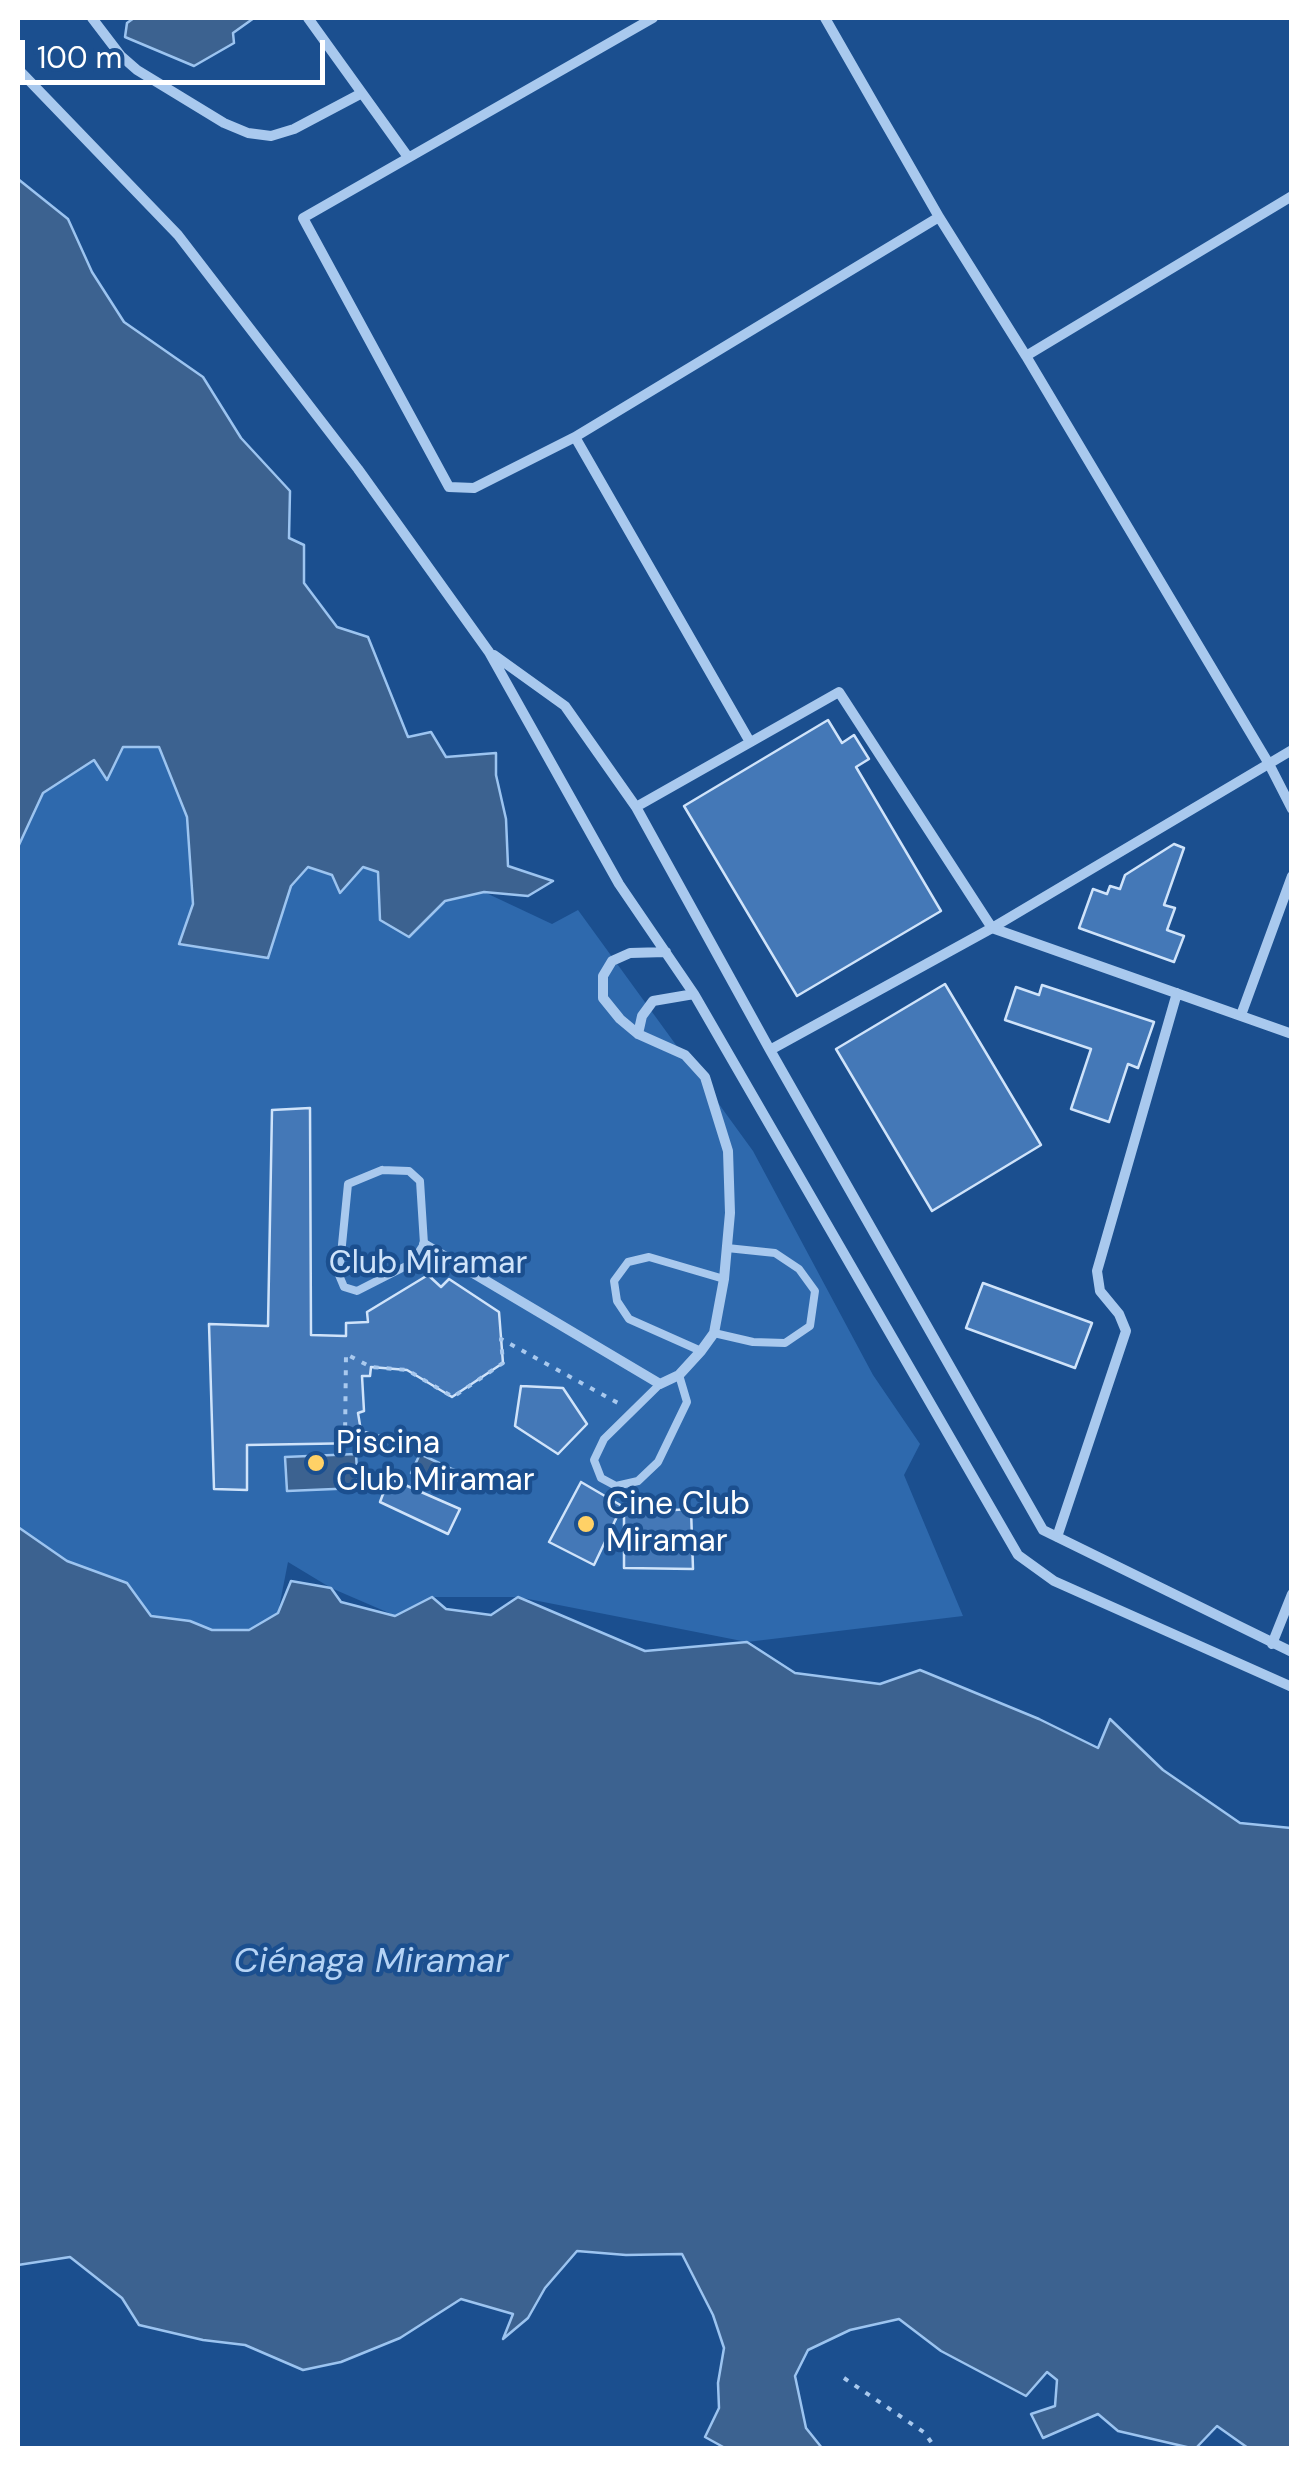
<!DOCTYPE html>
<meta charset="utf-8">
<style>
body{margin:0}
#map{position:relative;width:1309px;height:2466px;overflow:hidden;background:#1b4f8f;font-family:"DM Sans",sans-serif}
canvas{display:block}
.frame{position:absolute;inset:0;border:20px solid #fff;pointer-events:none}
.scale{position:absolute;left:20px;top:40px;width:305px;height:45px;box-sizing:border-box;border:5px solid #fff;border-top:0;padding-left:12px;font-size:30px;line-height:35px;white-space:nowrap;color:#fff;-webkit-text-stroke:8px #1b4f8f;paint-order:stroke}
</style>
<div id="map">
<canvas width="1309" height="2466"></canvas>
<div class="frame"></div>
<div class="scale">100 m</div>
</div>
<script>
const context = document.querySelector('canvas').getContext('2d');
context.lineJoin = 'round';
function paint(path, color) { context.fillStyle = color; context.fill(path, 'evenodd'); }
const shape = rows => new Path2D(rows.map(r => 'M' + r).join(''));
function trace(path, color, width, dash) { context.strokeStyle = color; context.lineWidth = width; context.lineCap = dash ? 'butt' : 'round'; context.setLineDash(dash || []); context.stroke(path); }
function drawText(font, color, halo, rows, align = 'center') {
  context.font = font + ' "DM Sans",sans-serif'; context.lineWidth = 9; context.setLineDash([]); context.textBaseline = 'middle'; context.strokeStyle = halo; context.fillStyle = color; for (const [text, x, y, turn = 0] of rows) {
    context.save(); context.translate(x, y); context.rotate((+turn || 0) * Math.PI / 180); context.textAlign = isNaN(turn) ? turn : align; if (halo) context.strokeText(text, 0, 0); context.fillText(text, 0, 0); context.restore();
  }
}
const green = shape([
 [123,747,159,747,187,816,193,904,180,945,268,958,291,886,308,867,332,875,363,866,378,872,380,920,484,892,552,924,578,910,753,1151,873,1375,920,1444,904,1475,963,1616,747,1642,518,1597,432,1597,396,1616,331,1588,288,1562,278,1613,249,1630,212,1630,190,1621,150,1616,126,1583,67,1561,18,1527,18,847,43,793,94,760,107,779]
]);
const water = shape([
 [134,18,254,18,233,33,234,43,194,66,125,37,127,23,134,18],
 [18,179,68,219,92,272,124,322,203,377,241,438,290,491,289,538,304,545,304,583,337,627,368,637,408,737,431,732,446,757,496,753,496,775,506,819,508,866,553,881,528,896,484,892,445,901,409,937,380,920,378,872,363,867,340,893,332,875,308,867,291,886,268,958,179,944,193,904,187,817,159,747,123,747,107,780,94,760,43,793,18,847,18,179],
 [356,1454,358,1488,287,1491,285,1457,356,1454],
 [420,1454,456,1471,447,1489,411,1473,420,1454],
 [18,1527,67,1561,127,1583,151,1616,190,1621,212,1630,249,1630,278,1613,291,1581,331,1588,341,1602,395,1616,432,1597,446,1609,491,1615,518,1597,645,1651,747,1642,795,1673,880,1684,920,1670,1039,1719,1098,1748,1110,1719,1163,1770,1240,1823,1291,1828,1291,2448,1248,2448,1217,2426,1196,2448,1191,2448,1118,2431,1098,2414,1043,2438,1031,2414,1055,2406,1057,2380,1047,2372,1026,2396,941,2351,899,2319,850,2330,808,2350,795,2376,806,2428,822,2448,725,2448,705,2437,719,2408,718,2383,724,2348,713,2315,682,2254,626,2255,577,2251,545,2288,528,2318,503,2339,513,2314,461,2299,400,2338,341,2362,303,2370,245,2345,203,2340,139,2325,122,2298,70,2257,18,2265,18,1527]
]);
const building = shape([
 [828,720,842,743,854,735,869,759,856,767,941,911,797,996,684,806,828,720],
 [1174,844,1184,848,1164,905,1175,908,1167,930,1184,936,1174,962,1079,928,1093,889,1107,894,1110,886,1120,889,1125,875,1174,844],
 [945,984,1041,1145,932,1211,836,1049,945,984],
 [1042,985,1154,1022,1138,1068,1128,1064,1109,1122,1071,1109,1091,1049,1005,1020,1016,987,1039,995,1042,985],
 [310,1108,311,1335,346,1336,346,1323,368,1322,367,1312,428,1275,441,1287,449,1279,499,1312,503,1363,452,1397,407,1370,371,1367,370,1376,362,1376,364,1411,358,1413,363,1443,247,1445,247,1490,214,1489,209,1324,268,1326,272,1110,310,1108],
 [983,1283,1092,1323,1075,1368,966,1328,983,1283],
 [521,1386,563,1388,587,1424,558,1454,515,1426,521,1386],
 [389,1478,460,1509,448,1534,380,1502,389,1478],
 [581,1482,622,1506,594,1565,549,1542,581,1482],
 [691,1509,693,1569,624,1568,624,1513,691,1509]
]);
const path = shape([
 [395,1441,366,1433,345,1440,346,1354,371,1367,407,1370,453,1397,503,1363,501,1339,618,1403],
 [844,2378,925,2433,935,2448]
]);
const service = shape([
 [382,1170,409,1171,420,1181,424,1244,412,1263,357,1291,344,1287,339,1275,348,1184,382,1170],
 [714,1333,753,1342,785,1343,810,1326,815,1291,799,1269,775,1253,727,1248],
 [701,1351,629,1319,617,1301,614,1281,628,1262,649,1257,724,1279],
 [660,1384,604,1439,594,1460,601,1478,616,1486,638,1481,658,1462,687,1402,679,1375]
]);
const minor = shape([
 [92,18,121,56,137,70,224,123,248,133,271,136,294,129,362,93],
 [308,18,408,157],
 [653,18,303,218,449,487,474,488,575,437,750,742],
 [825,18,939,217],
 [18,69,178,235,358,469,489,652,619,884,694,994,1018,1555,1054,1581,1292,1687],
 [1292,196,1026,356,1269,764,1292,809],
 [575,437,939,217,1026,356],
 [494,655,565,706,636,807,770,1050,1043,1530,1292,1652],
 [636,807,839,692,992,928,1292,1034],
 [1241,1015,1292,876],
 [638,1034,642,1016,653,1001,694,994],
 [770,1050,992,928,1292,750],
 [424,1244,660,1384,679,1375,701,1351,714,1333,724,1279,730,1213,728,1151,705,1077,685,1055,638,1034,620,1019,603,998,603,976,612,961,630,953,666,952],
 [1057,1537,1126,1331,1119,1314,1100,1291,1097,1271,1177,993],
 [1272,1644,1292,1594]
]);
const markers = [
 [316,1463,10,"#ffd166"],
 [586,1524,10,"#ffd166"]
];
const parkNames = [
 ["Club Miramar",428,1265]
];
const poiNames = [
 ["Piscina",336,1445],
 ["Club Miramar",336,1482],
 ["Cine Club",606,1506],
 ["Miramar",606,1543]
];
const waterNames = [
 ["Ciénaga Miramar",371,1963]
];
paint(green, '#2e69ad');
paint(water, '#3c6290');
trace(water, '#9cc4f0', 2.5);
paint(building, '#4478b7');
trace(building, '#cfe3fa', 2.5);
trace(path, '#a9c9ee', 4, [5, 8]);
trace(service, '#a9c9ee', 8);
trace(minor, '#a9c9ee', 10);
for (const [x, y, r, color] of markers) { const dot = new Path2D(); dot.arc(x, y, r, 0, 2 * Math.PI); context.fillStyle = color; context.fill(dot); trace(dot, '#1b4f8f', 4); }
drawText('32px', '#cfe3fa', '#1b4f8f', parkNames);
drawText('32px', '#fff', '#1b4f8f', poiNames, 'left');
drawText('italic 35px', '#b5d3f5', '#1b4f8f', waterNames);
</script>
